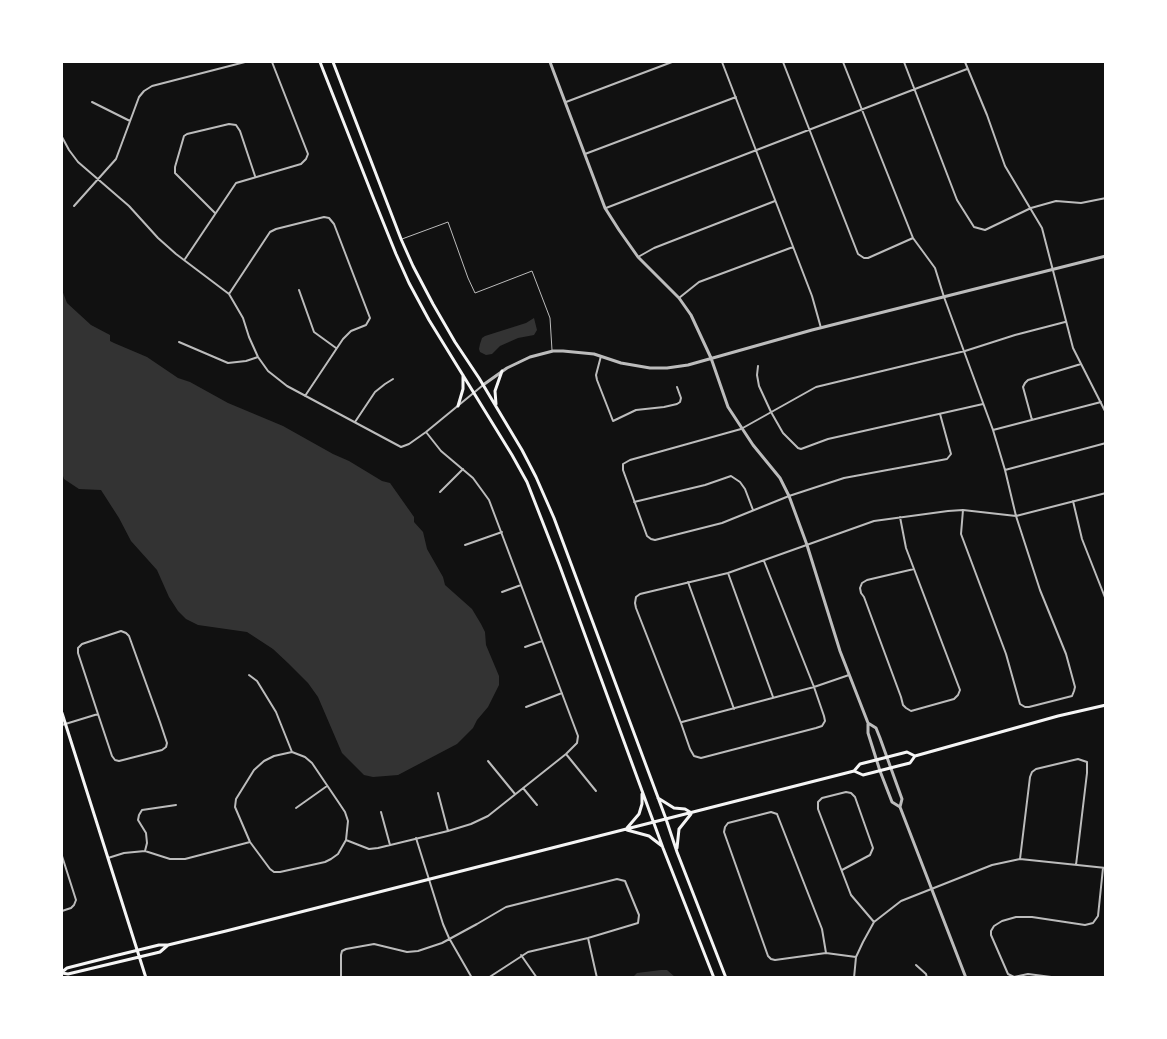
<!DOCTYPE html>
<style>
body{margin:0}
#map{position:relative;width:1167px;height:1039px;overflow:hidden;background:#111;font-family:"PT Sans",sans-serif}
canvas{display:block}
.frame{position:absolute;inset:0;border:63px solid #fff;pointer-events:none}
</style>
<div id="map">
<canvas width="1167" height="1039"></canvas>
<div class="frame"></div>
</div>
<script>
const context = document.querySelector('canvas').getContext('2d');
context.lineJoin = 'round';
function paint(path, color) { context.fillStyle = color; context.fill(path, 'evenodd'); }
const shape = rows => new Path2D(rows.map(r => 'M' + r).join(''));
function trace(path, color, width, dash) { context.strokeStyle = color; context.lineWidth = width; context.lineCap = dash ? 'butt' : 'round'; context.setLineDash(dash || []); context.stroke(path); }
const water = shape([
 [62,290,67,303,91,325,110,335,110,341,114,343,147,357,178,378,190,382,228,403,283,426,333,454,349,461,382,481,390,483,414,517,414,522,423,532,427,549,443,577,445,585,472,609,481,624,485,632,486,645,499,676,499,685,488,707,477,720,473,728,457,744,398,775,373,777,364,775,342,753,318,697,308,683,288,663,273,649,247,632,198,625,186,619,178,611,169,597,157,570,131,541,119,518,101,490,79,489,64,479,62,473],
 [534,318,537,330,534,335,518,338,500,346,492,354,486,355,480,352,479,349,480,344,482,338,485,336,526,323],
 [661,970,667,970,675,977,633,977,637,973]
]);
const service = shape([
 [402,239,448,222,468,278,475,293,532,271,550,318,552,350]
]);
const minor = shape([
 [722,62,812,296,821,328],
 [783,62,858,254,864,258,868,258,913,238],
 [843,62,913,238,935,268,944,297,993,430,1005,470,1016,516,1040,590,1066,654,1075,687,1074,691,1072,696,1029,707,1025,707,1020,704,1006,654,961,534,963,510],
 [904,62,957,200,974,227,985,230,1031,208,1056,201,1081,203,1106,198],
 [965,62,987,115,1005,166,1042,228,1073,348,1106,413],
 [92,102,130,121],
 [566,102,672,62],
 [62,137,69,150,78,162,129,206,158,238,176,254,229,294,243,318,249,337,258,357,268,371,287,386,401,447,409,444,426,432,482,386],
 [585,154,736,97],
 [74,206,116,159,139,97,144,91,152,86,245,62],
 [606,208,967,69],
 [215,213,175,173,175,167,184,136,187,134,229,124,236,125,240,131,255,176],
 [638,257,654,248,775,201],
 [185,259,236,183,301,164,306,159,308,154,272,62],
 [299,290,314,332,336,348],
 [229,294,270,232,276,229,324,217,329,218,334,224,370,318,366,325,351,331,343,339,305,396],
 [679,298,699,282,793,247],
 [179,342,228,363,246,361,258,357],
 [601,356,596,375,597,380,613,421,636,410,664,407,677,404,680,402,681,398,677,387],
 [758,366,757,375,759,386,771,412,783,433,798,448,801,449,828,439,983,404],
 [940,414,951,454,947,459,844,478,789,496,722,523,655,540,651,539,647,536,623,470,623,464,630,460,741,429,816,387,965,351,1015,335,1065,322],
 [1032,420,1023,387,1025,383,1028,380,1081,364],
 [355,422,375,392,385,384,393,379],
 [993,430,1101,402],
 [1005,470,1106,443],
 [440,492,463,469],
 [1073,501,1082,539,1106,600],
 [634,502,705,485,731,476,740,482,745,489,753,510],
 [900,517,906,548,960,690,958,695,954,699,911,711,906,708,903,705,901,697,864,597,861,593,860,588,862,583,867,580,914,569],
 [465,545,502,532],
 [764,561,814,687,824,716,825,721,822,726,816,728,701,758,694,756,690,749,681,723,636,608,635,603,636,597,640,594,728,573,874,521,948,511,963,510,1016,516,1106,493],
 [728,573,773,697],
 [688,582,734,709],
 [502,592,521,585],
 [525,647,542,641],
 [249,675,257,681,276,712,292,752],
 [526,707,562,693],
 [682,722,814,687,849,675],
 [62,725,98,714,112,756,115,760,119,761,162,750,166,747,167,743,160,722,129,636,126,633,121,631,82,644,78,648,78,653,98,714],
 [292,752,305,757,312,763,339,803,345,812,348,821,346,840,338,854,331,859,325,862,280,872,274,872,270,869,250,842,235,807,236,799,254,770,264,761,274,756,292,752],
 [566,754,596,791],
 [488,761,515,794],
 [523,788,537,805],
 [438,793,448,831],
 [296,808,327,786],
 [381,812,390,845],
 [416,838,443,924,449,938,472,978],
 [346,840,369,849,378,848,448,831,471,824,488,816,566,754,577,743,578,736,489,500,473,478,441,451,426,432],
 [145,851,147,843,146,833,138,820,139,815,142,810,176,805],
 [62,856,76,900,74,905,71,908,62,911],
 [108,858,124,853,145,851,170,859,185,859,250,842],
 [1020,859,1030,777,1032,772,1036,769,1078,759,1087,762,1087,773,1076,865],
 [842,870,870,855,873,848,855,797,851,793,846,792,822,798,818,802,818,809,851,895,874,922],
 [588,938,597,978],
 [826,953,822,929,777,814,771,812,728,823,725,827,724,832,768,956,771,959,775,960,826,953,856,957],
 [521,955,537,978],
 [916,965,926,974,927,978],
 [341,978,341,955,342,951,346,949,374,944,407,952,418,951,442,943,477,924,506,907,617,879,625,881,639,915,638,923,588,938,528,952,488,978],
 [854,978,856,957,863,942,874,922,901,901,992,865,1020,859,1106,868],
 [1059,978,1028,974,1014,977,1008,974,991,935,991,931,994,926,1002,921,1016,917,1032,917,1085,925,1093,923,1098,916,1103,868]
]);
const tertiary = shape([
 [550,62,605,208,619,230,638,257,679,298,691,315,711,358,728,407,753,445,780,478,789,496,807,545,840,651,868,723,868,733,880,771,892,802,900,807,966,978],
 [483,385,507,368,530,357,553,351,563,351,594,354,621,363,650,368,667,368,688,365,812,330,1106,256],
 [868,723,876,728,880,738,902,799,900,807]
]);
const secondary = shape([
 [320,62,373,197,396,254,409,283,429,320,512,455,527,482,559,564,663,848,714,978],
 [333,62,401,239,413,266,433,304,455,342,479,378,522,450,536,477,554,518,666,819,677,852,726,978],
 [496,404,495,391,502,371],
 [458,406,463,389,463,375],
 [62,713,146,978],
 [854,771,860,764,872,761,907,752,915,756],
 [658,798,674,808,685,809,690,812],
 [627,828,639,814,642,804,642,794],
 [627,830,649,836,662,846],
 [677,848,679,829,691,814],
 [62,972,67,968,114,956,159,945,168,945,226,931,854,771,863,775,898,766,910,763,915,756,1058,716,1106,705],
 [62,973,68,974,160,952,168,945]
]);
paint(water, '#333');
trace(service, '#bcbcbc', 1);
trace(minor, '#bcbcbc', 2);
trace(tertiary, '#bcbcbc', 3);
trace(secondary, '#f5f5f5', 3);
</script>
